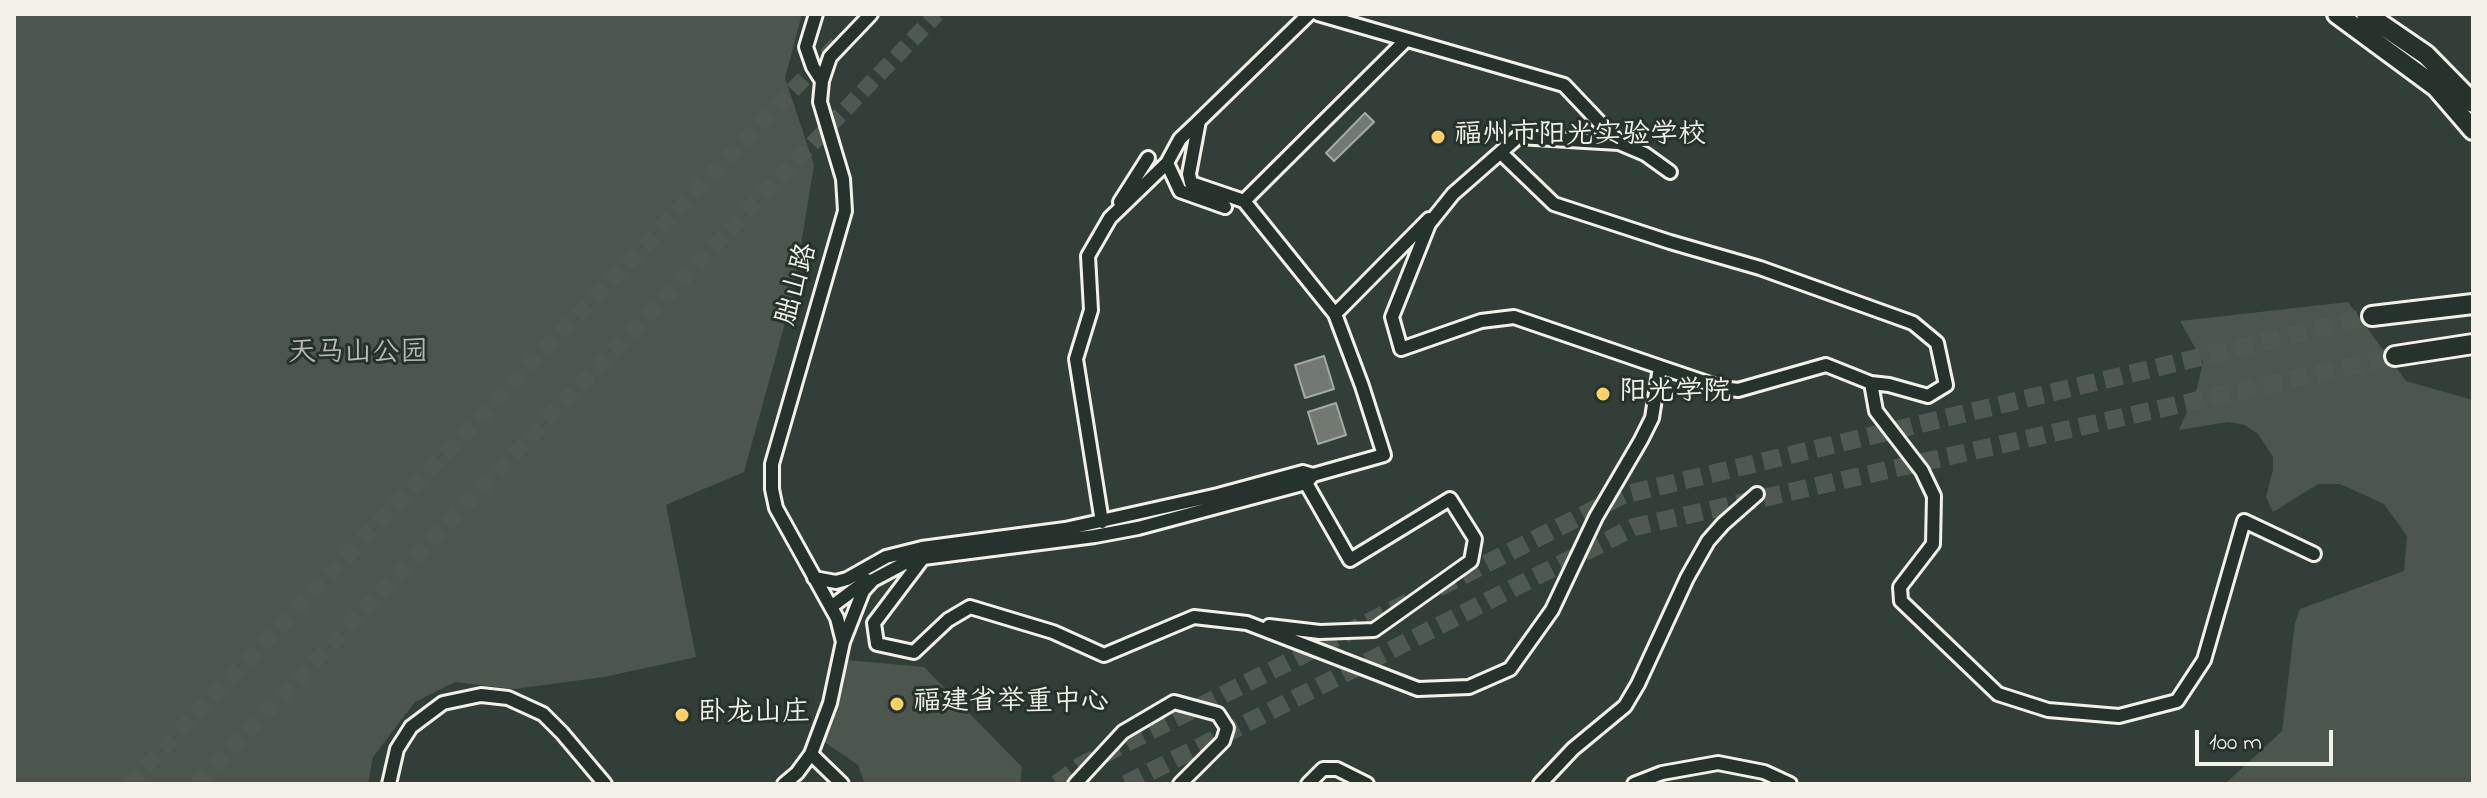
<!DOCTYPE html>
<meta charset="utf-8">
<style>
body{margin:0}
#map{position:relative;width:2487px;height:798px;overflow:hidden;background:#323e38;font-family:"Indie Flower",sans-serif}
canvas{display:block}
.frame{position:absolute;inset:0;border:16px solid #f4f1e8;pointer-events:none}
.scale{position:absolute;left:2195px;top:730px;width:138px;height:36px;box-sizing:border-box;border:4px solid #f4f1e8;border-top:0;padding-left:10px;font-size:24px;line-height:28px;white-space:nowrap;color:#f4f1e8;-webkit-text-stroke:6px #26332d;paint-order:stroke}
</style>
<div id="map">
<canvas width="2487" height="798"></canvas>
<div class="frame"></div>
<div class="scale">100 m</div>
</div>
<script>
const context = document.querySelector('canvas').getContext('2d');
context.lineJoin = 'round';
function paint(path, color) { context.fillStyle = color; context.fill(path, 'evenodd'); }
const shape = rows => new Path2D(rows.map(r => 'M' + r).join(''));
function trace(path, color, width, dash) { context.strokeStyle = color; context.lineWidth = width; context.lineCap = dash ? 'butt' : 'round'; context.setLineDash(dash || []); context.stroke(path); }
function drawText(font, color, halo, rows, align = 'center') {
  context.font = font + ' "Indie Flower","LXGW WenKai TC",sans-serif'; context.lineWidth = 6; context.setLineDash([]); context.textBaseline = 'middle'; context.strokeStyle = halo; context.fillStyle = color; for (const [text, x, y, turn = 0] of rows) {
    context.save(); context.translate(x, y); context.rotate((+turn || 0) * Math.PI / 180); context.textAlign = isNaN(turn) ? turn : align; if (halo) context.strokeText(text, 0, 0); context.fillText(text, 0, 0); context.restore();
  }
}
const green = shape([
 [14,14,802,14,785,78,814,165,793,294,744,472,666,505,696,657,604,677,514,689,455,682,415,702,373,757,368,784,14,784],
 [2348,302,2406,381,2473,400,2473,784,2225,784,2282,731,2295,623,2300,609,2404,571,2407,536,2384,504,2340,484,2318,484,2273,512,2266,497,2273,470,2273,457,2258,434,2245,425,2228,422,2179,430,2197,388,2203,362,2180,321],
 [847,660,924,667,1022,767,1020,784,865,784,858,765,823,741]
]);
const water = shape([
 [1365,113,1374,122,1334,161,1326,153,1365,113],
 [1324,356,1334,389,1305,398,1295,365,1324,356],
 [1336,403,1346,435,1318,444,1308,412,1336,403]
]);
const majorTunnel = shape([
 [129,784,837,44],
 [197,784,937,14]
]);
const highwayTunnel = shape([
 [1438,588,1623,495,2372,316],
 [1057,784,1082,765,1411,601],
 [1126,784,1634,527,2395,356]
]);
const minor = shape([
 [816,14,806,47,813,67,822,81],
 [1309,14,1199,121,1189,174,1191,183,1244,201,1335,314,1362,386,1384,455,1313,475],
 [1318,14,1564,85,1619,143],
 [1199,121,1180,139,1167,163,1180,191,1225,207],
 [1501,153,1554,204,1670,242,1760,268,1913,323,1937,343,1946,385,1928,396,1889,385,1871,383,1826,365,1738,390,1722,388,1660,367],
 [1244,201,1406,40],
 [1120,202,1148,158],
 [1335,314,1429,219],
 [1871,383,1876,411,1922,471,1934,496,1933,544,1900,587,1901,601,1998,694,2048,710,2119,716,2177,701,2204,660,2244,521,2314,554],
 [1102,522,1076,359,1091,310,1088,256,1110,218,1167,163],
 [922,548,923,558,874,623,877,644,914,652,948,620,970,607,1053,632,1104,655,1194,617,1247,623,1418,689,1469,687,1510,669,1552,610,1596,517,1641,440,1652,418,1660,367,1514,317,1481,321,1401,349,1392,317,1429,224,1453,194,1518,137,1619,143,1645,154,1670,172],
 [814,578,836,582,847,579,886,557,922,548,1065,529,1218,495,1303,472,1313,475,1306,483,1138,528,1095,536,923,558,903,564,873,580,863,591,843,642],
 [831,607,867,580],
 [1269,626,1320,632,1374,630,1471,561,1475,539,1450,499,1350,560,1306,483],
 [811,754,842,784],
 [389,784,397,749,411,727,443,703,481,695,508,698,543,714,562,733,605,784],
 [784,784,797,773,811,754,830,703,843,642,837,618,776,508,772,489,772,464,845,211,843,179,820,102,822,81,830,57,871,14],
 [1075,784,1123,732,1174,702,1218,714,1227,728,1223,741,1180,784],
 [1308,784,1323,769,1337,769,1367,784],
 [1540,784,1573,749,1625,706,1638,684,1687,578,1708,541,1723,524,1757,494],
 [1634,784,1662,773,1718,763,1764,772,1790,784]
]);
const highway = shape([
 [2337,14,2436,87,2473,130],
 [2366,14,2426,55,2473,103],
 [2372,316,2473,304],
 [2395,356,2473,344]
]);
const markers = [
 [1438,137,8,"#ffd166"],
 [1603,394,8,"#ffd166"],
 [897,704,8,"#ffd166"],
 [682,715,8,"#ffd166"]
];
const poiNames = [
 ["福州市阳光实验学校",1454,137],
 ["阳光学院",1619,394],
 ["福建省举重中心",913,704],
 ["卧龙山庄",698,715]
];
const streetNames = [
 ["胐山路",799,285,-74]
];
const parkNames = [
 ["天马山公园",358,355]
];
paint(green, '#4c564f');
paint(water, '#727972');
trace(water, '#a6a9a1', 2);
trace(majorTunnel, '#4f5952', 16, [16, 8]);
trace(highwayTunnel, '#4f5952', 18, [18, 9]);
trace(minor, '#f4f1e8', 18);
trace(highway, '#f4f1e8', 24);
trace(minor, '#26332d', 12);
trace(highway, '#26332d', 18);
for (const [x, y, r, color] of markers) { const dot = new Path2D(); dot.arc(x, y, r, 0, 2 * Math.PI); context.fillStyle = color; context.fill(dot); trace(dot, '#26332d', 3); }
drawText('28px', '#f4f1e8', '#26332d', poiNames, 'left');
drawText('28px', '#f4f1e8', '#26332d', streetNames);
drawText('28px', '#b9bbb2', '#26332d', parkNames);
</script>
